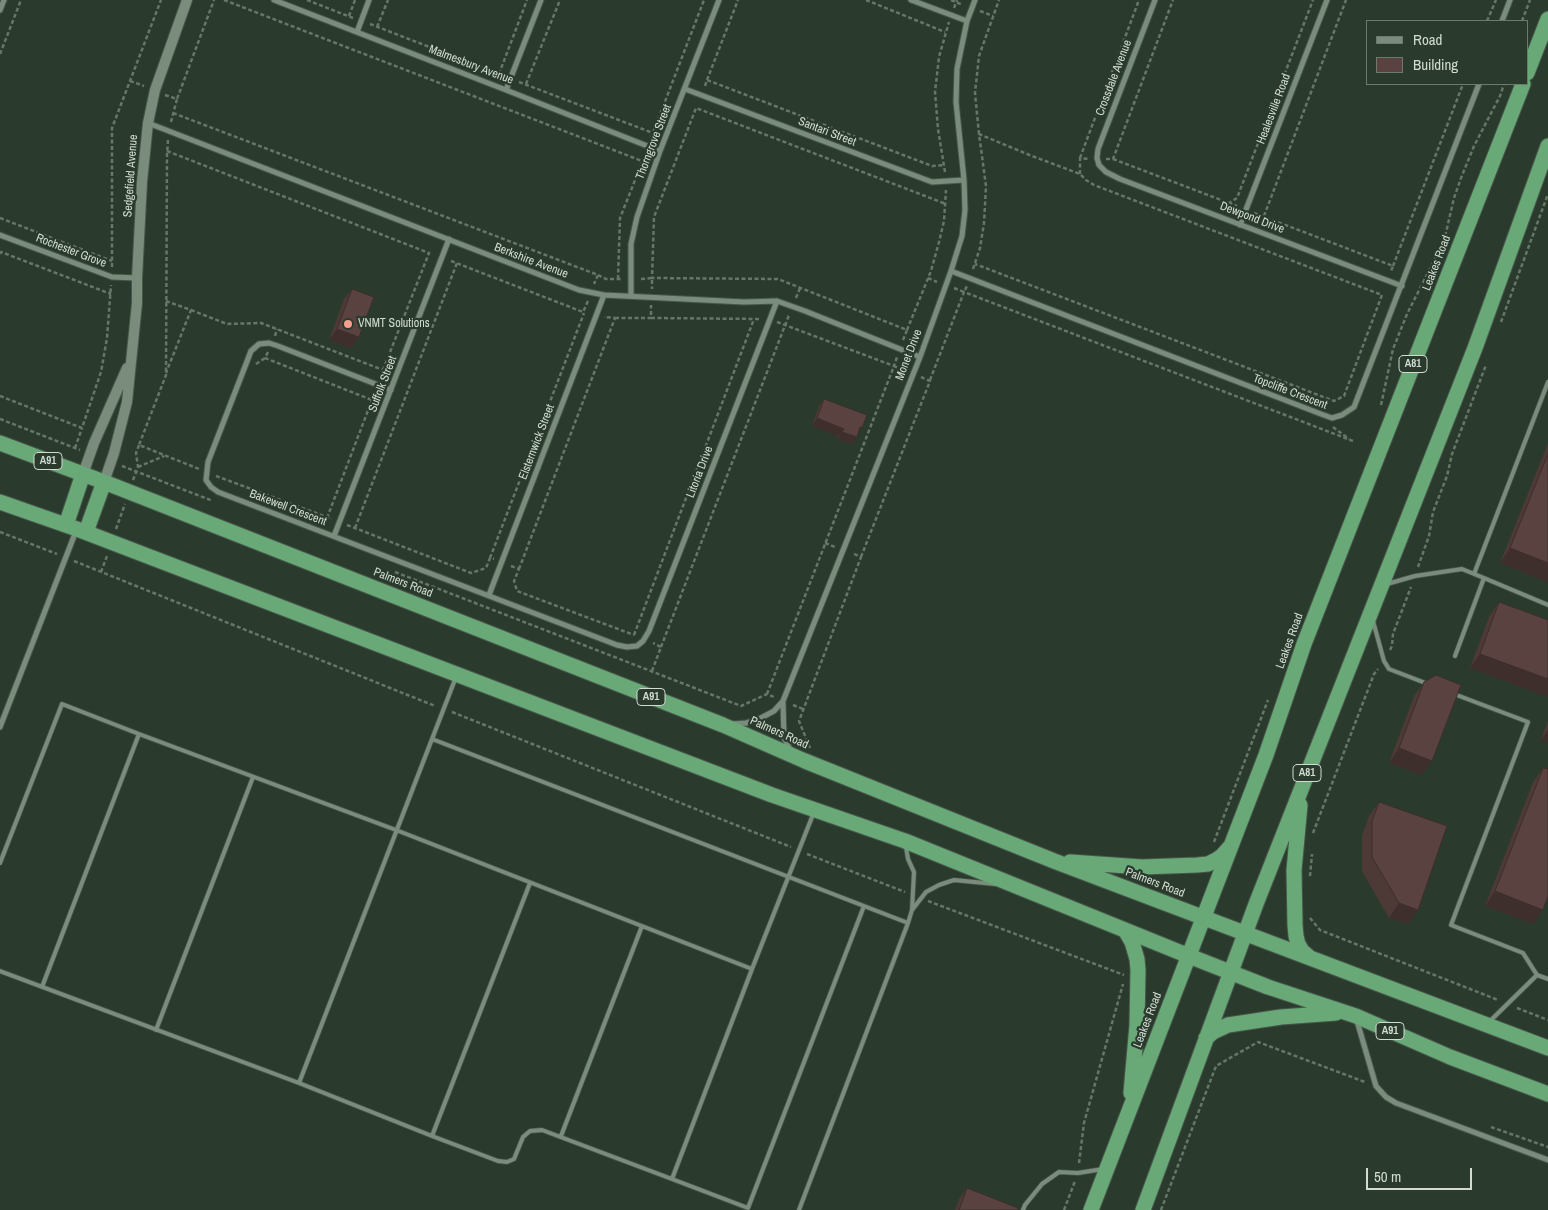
<!DOCTYPE html>
<style>
body{margin:0}
#map{position:relative;width:1548px;height:1210px;overflow:hidden;background:#2a3b2d;font-family:"Archivo Narrow",sans-serif}
canvas{display:block}
.legend{position:absolute;left:1366px;top:20px;width:162px;height:65px;box-sizing:border-box;background:#2a3b2d;border:1px solid #6d7b6f;margin:0;padding:6px 9px;list-style:none;font-size:15px;color:#d1dbd2}
.legend li{display:flex;align-items:center;gap:10px;height:25px}
.legend b{width:25px;border:1px solid #6d7b6f}
.scale{position:absolute;left:1366px;top:1168px;width:106px;height:22px;box-sizing:border-box;border:2px solid #d1dbd2;border-top:0;padding-left:6px;font-size:15px;line-height:18px;white-space:nowrap;color:#d1dbd2;-webkit-text-stroke:4px #2a3b2d;paint-order:stroke}
</style>
<div id="map">
<canvas width="1548" height="1210"></canvas>
<ul class="legend">
<li><b style="height:6px;background:#7a8d7d"></b>Road</li>
<li><b style="height:14px;background:#59423f"></b>Building</li>
</ul>
<div class="scale">50 m</div>
</div>
<script>
const context = document.querySelector('canvas').getContext('2d');
context.lineJoin = 'round';
const shape = rows => new Path2D(rows.map(r => 'M' + r).join(''));
function trace(path, color, width, dash) { context.strokeStyle = color; context.lineWidth = width; context.lineCap = dash ? 'butt' : 'round'; context.setLineDash(dash || []); context.stroke(path); }
function paint(path, color) { context.fillStyle = color; context.fill(path, 'evenodd'); }
function drawText(font, color, halo, rows, align = 'center') {
  context.font = font + ' "Archivo Narrow",sans-serif'; context.lineWidth = 4.5; context.setLineDash([]); context.textBaseline = 'middle'; context.strokeStyle = halo; context.fillStyle = color; for (const [text, x, y, turn = 0] of rows) {
    context.save(); context.translate(x, y); context.rotate((+turn || 0) * Math.PI / 180); context.textAlign = isNaN(turn) ? turn : align; if (halo) context.strokeText(text, 0, 0); context.fillText(text, 0, 0); context.restore();
  }
}
const path = shape([
 [224,0,642,161],
 [307,0,353,18],
 [866,0,945,32],
 [951,0,963,5],
 [954,8,957,0],
 [980,11,993,16],
 [349,16,355,0],
 [1487,21,1496,0],
 [1522,21,1530,0],
 [370,24,502,75],
 [377,27,388,0],
 [0,54,21,0],
 [499,74,527,0],
 [707,80,738,0],
 [130,81,144,86],
 [519,82,653,133],
 [526,84,560,0],
 [705,86,707,80,932,166,944,165],
 [165,95,177,99,214,0],
 [173,113,598,275,594,284],
 [171,122,177,99],
 [979,134,975,93,979,56,999,0],
 [651,138,704,0],
 [168,140,167,155,166,375,139,445,199,469],
 [167,151,429,253,383,370],
 [1080,158,1139,0],
 [1106,159,1113,159,1173,0],
 [1113,159,1237,206],
 [945,172,938,129,935,92,939,57,949,22],
 [1080,174,1080,158,1089,159],
 [1226,210,1229,203,1237,198,1313,0],
 [1254,213,1393,266,1391,271],
 [1264,216,1346,0],
 [0,218,112,261],
 [0,254,1,252,111,294],
 [451,261,583,312,588,301],
 [1393,266,1463,84],
 [112,267,112,128,161,0],
 [973,269,980,248,984,223,986,186,979,134,1032,156,1080,174,1086,180,1094,185,1382,295,1344,396,1334,401,975,264],
 [598,275,606,279,623,279],
 [928,278,937,282],
 [618,279,620,218,645,155],
 [641,279,652,278,652,289],
 [954,288,964,292,967,286],
 [796,298,800,288],
 [166,301,191,310,166,373],
 [191,310,227,324,261,323,383,370,381,377],
 [615,318,651,318,651,305],
 [651,318,760,319],
 [777,322,894,366,897,357],
 [1501,322,1548,194],
 [907,330,931,271,939,242,944,221,946,190],
 [275,336,277,329],
 [903,340,907,330,778,279,652,278,654,217,696,108,946,204],
 [268,352,265,358,372,400,374,394],
 [256,364,265,358],
 [930,380,964,292,1353,441],
 [0,396,82,428,101,372,107,338,111,285],
 [1381,405,1393,349,1407,314,1444,241,1454,198,1461,178,1474,146,1500,96,1504,84],
 [0,419,80,450],
 [1333,427,1349,439],
 [75,448,82,428],
 [122,466,213,501],
 [138,467,164,456],
 [216,476,332,519],
 [133,480,138,467,136,453,139,445],
 [327,518,372,400],
 [347,525,471,573,486,568,490,558,494,559],
 [355,528,457,263],
 [116,529,125,504],
 [0,532,57,554],
 [825,543,835,547],
 [861,557,930,381,921,377],
 [490,558,584,313],
 [74,561,435,706],
 [511,566,519,569,514,581,517,591,634,635],
 [1418,567,1429,536,1433,512,1447,476,1452,454,1486,365],
 [519,569,615,318,604,317],
 [101,572,107,556],
 [395,572,741,706,767,694,774,697],
 [634,635,754,319],
 [661,647,789,315],
 [1390,650,1392,646,1393,634,1411,587],
 [652,671,661,647,653,643],
 [767,694,894,366,905,371],
 [793,705,803,709],
 [452,712,791,847],
 [810,748,799,721,861,557,852,553],
 [1313,833,1374,674,1378,669],
 [1214,842,1268,700],
 [807,854,905,892],
 [1310,876,1312,854],
 [928,901,1124,975],
 [1310,918,1320,930,1498,1000],
 [1517,1008,1548,1020],
 [1491,1127,1548,1147],
 [1079,1163,1084,1123,1123,984],
 [1064,1210,1075,1181],
 [1161,1210,1216,1066,1258,1042,1365,1082]
]);
const lane = shape([
 [1474,574,1548,382],
 [1484,578,1548,605],
 [1387,584,1415,576,1462,569,1484,578,1455,656],
 [1373,621,1384,661,1389,669,1428,684],
 [456,677,299,1083,432,1136,530,883],
 [1454,694,1528,722,1451,925,1523,953,1537,975],
 [432,739,908,923],
 [0,863,62,704,139,734],
 [912,910,926,892,939,885,954,880,995,884],
 [0,971,299,1083],
 [42,987,139,734,396,830,752,969],
 [1489,1022,1537,975,1548,979],
 [156,1030,253,777],
 [432,1136,498,1161,507,1162,514,1159,523,1137,530,1131,542,1130,672,1179,752,969,814,812],
 [561,1136,642,926],
 [672,1179,748,1208,864,906],
 [799,1210,908,923,912,910,914,872,908,859,906,847],
 [1023,1210,1025,1205,1042,1184,1059,1172,1078,1173,1103,1169]
]);
const street = shape([
 [274,0,506,90,660,151],
 [911,0,967,21],
 [1155,0,1098,149,1097,158,1099,165,1106,172,1120,179,1402,286],
 [0,10,4,0],
 [1502,21,1510,0],
 [357,32,369,0],
 [685,89,932,182,964,180],
 [506,90,541,0],
 [148,123,579,290,604,295,744,302,777,301,805,311,920,357],
 [1240,225,1327,0],
 [0,235,112,277,137,278],
 [951,271,1321,414,1332,418,1342,415,1354,407,1479,84],
 [631,296,631,244,637,217,660,151,719,0],
 [391,390,278,346,269,343,259,344,251,351,246,364,208,462,206,480,211,487,218,492,617,645,627,647,637,646,643,641,649,631,777,301],
 [334,536,449,239],
 [489,595,604,295],
 [783,702,784,738,791,751],
 [733,724,746,723,757,720,774,711,783,701,920,357,951,271,962,236,965,210,964,180,956,102,957,69,967,21,975,0],
 [0,727,76,531],
 [1357,1021,1376,1086,1386,1097,1396,1103,1548,1160]
]);
const secondary = shape([
 [83,474,94,443,127,368],
 [104,482,114,453,127,402,137,303,137,278,142,182,148,123,155,90,187,0]
]);
const highway = shape([
 [1527,73,1548,19],
 [0,443,104,482,723,725,805,761,1054,861,1548,1048],
 [0,502,77,529,772,795,905,841,1189,956,1268,987,1356,1016,1450,1057,1548,1094],
 [66,525,83,474],
 [86,532,104,482],
 [1300,805,1294,870,1295,925,1296,936,1298,944,1302,951,1309,957],
 [1070,862,1142,867,1197,865,1208,864,1216,860,1222,856,1229,848],
 [1125,930,1132,942,1137,959,1138,970,1137,1025,1131,1093],
 [1206,1038,1213,1032,1228,1025,1281,1017,1336,1013],
 [1091,1210,1266,755,1304,644,1523,84],
 [1143,1210,1256,904,1475,348,1548,146]
]);
const wall = shape([
 [352,289,359,337,351,348,329,340,344,299],
 [824,399,857,435,852,444,837,439,838,436,812,426,819,406],
 [1548,443,1548,582,1500,563],
 [1499,602,1548,620,1548,697,1470,668,1489,617],
 [1424,682,1422,775,1389,763,1414,696],
 [1548,720,1548,743,1541,740],
 [1543,768,1533,924,1485,906,1533,782],
 [1379,802,1418,910,1408,924,1389,918,1362,871,1362,835,1369,816],
 [967,1188,1017,1210,955,1210,959,1199]
]);
const shadedWall = shape([
 [337,329,359,337,351,348,329,340],
 [817,418,844,429,838,436,812,426],
 [842,432,857,437,852,444,837,439],
 [1510,548,1548,563,1548,582,1500,563],
 [1480,654,1548,679,1548,697,1470,668],
 [1548,730,1548,743,1541,740],
 [1399,748,1432,761,1422,775,1389,763],
 [1495,891,1543,910,1533,924,1485,906],
 [1399,903,1418,910,1408,924,1389,918]
]);
const building = shape([
 [352,289,374,297,359,337,337,329,352,289],
 [824,399,867,415,862,428,860,427,857,437,842,432,844,429,817,418,824,399],
 [1548,454,1548,563,1510,548,1548,454],
 [1499,602,1548,620,1548,679,1480,654,1499,602],
 [1436,675,1461,685,1432,761,1399,748,1424,682,1436,675],
 [1543,768,1548,769,1548,896,1543,910,1495,891,1543,768],
 [1379,802,1447,826,1418,910,1399,903,1372,857,1372,821,1379,802],
 [967,1188,1018,1208,1017,1210,959,1210,967,1188]
]);
const markers = [
 [348,324,5,"#f59d8f"]
];
const shields = [
 [1413,364,28],
 [48,461,28],
 [651,697,28],
 [1307,773,28],
 [1390,1031,28]
];
const shieldNames = [
 ["A81",1413,364],
 ["A91",48,461],
 ["A91",651,697],
 ["A81",1307,773],
 ["A91",1390,1031]
];
const streetNames = [
 ["Malmesbury Avenue",471,65,21],
 ["Crossdale Avenue",1114,78,-69],
 ["Healesville Road",1274,109,-69],
 ["Santari Street",827,132,21],
 ["Thorngrove Street",654,142,-69],
 ["Sedgefield Avenue",131,176,-86],
 ["Dewpond Drive",1252,218,21],
 ["Rochester Grove",71,251,21],
 ["Berkshire Avenue",531,261,21],
 ["Leakes Road",1437,263,-69],
 ["Monet Drive",909,355,-69],
 ["Suffolk Street",383,384,-69],
 ["Topcliffe Crescent",1290,392,21],
 ["Elsternwick Street",537,442,-69],
 ["Litoria Drive",700,472,-69],
 ["Bakewell Crescent",288,508,21],
 ["Palmers Road",403,583,21],
 ["Leakes Road",1290,641,-70],
 ["Palmers Road",779,733,24],
 ["Palmers Road",1155,883,21],
 ["Leakes Road",1148,1020,-69]
];
const poiNames = [
 ["VNMT Solutions",358,324]
];
trace(lane, '#47564a', 5.5);
trace(street, '#47564a', 7);
trace(secondary, '#47564a', 12);
trace(highway, '#47564a', 17);
trace(path, '#68766a', 2.5, [4, 2.5]);
trace(lane, '#7a8d7d', 4);
trace(street, '#7a8d7d', 5);
trace(secondary, '#7a8d7d', 10);
trace(highway, '#69a877', 15);
paint(wall, '#4d3936');
paint(shadedWall, '#3e2e2c');
paint(building, '#59423f');
trace(building, '#3e2e2c', 1);
for (const [x, y, r, color] of markers) { const dot = new Path2D(); dot.arc(x, y, r, 0, 2 * Math.PI); context.fillStyle = color; context.fill(dot); trace(dot, '#2a3b2d', 2); }
for (const [x, y, w] of shields) { const box = new Path2D(); box.roundRect(x - w / 2, y - 8.5, w, 17, 4); context.fillStyle = '#2a3b2d'; context.fill(box); trace(box, '#d1dbd2', 1); }
drawText('bold 11px', '#d1dbd2', null, shieldNames);
drawText('12px', '#d1dbd2', '#2a3b2d', streetNames);
drawText('12px', '#d1dbd2', '#2a3b2d', poiNames, 'left');
</script>
